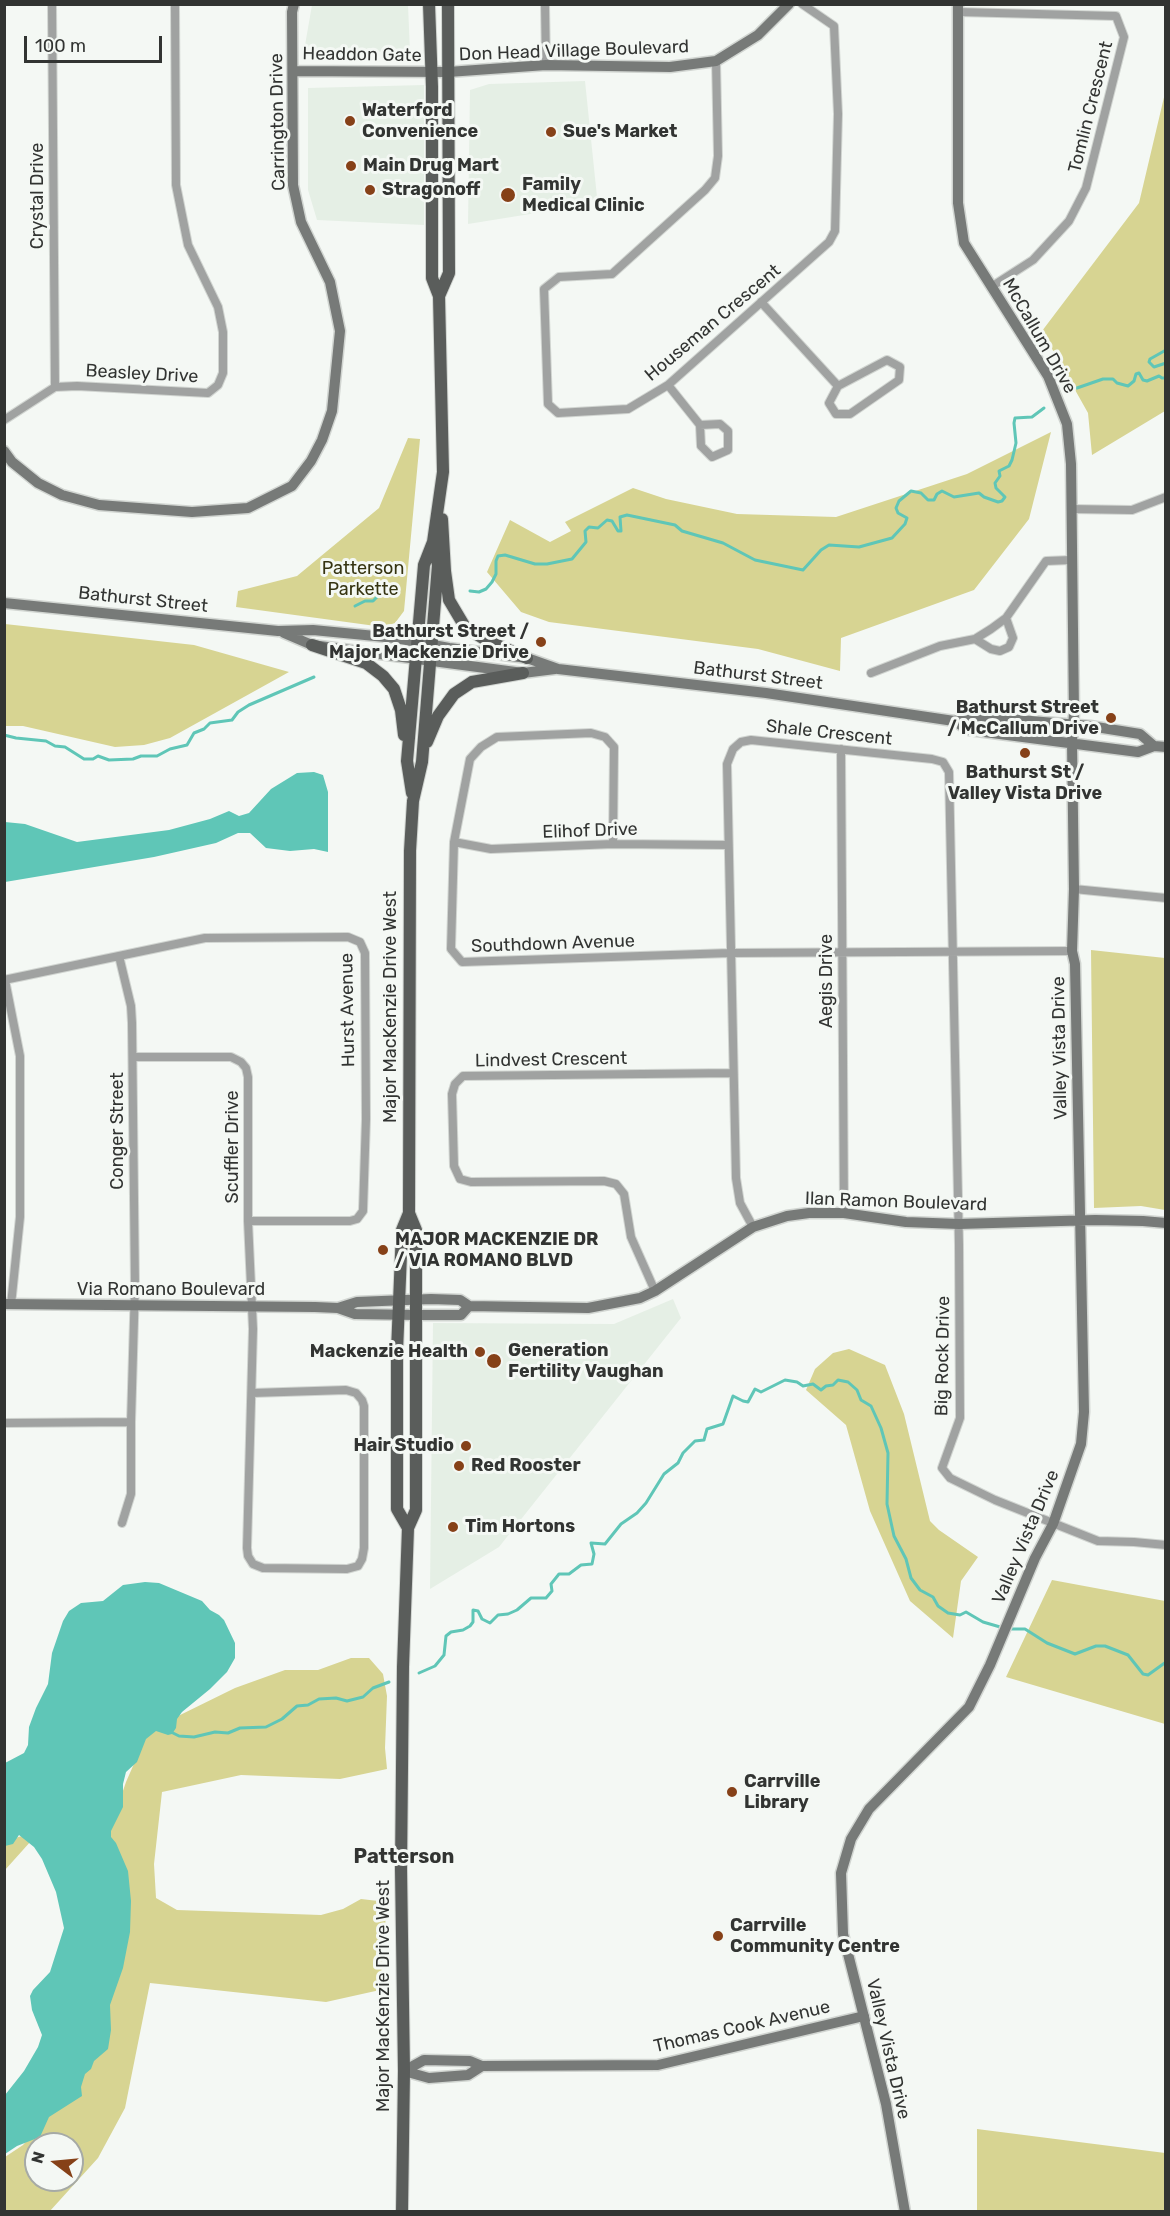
<!DOCTYPE html>
<style>
body{margin:0}
#map{position:relative;width:1170px;height:2216px;overflow:hidden;background:#f4f8f4;font-family:Rubik,sans-serif}
canvas{display:block}
.frame{position:absolute;inset:0;border:6px solid #323432;pointer-events:none}
.north{position:absolute;left:24px;top:2132px;width:60px;height:60px;box-sizing:border-box;background:#f4f8f4;border:2px solid #a6aaa6;border-radius:50%;rotate:286deg;font-size:16px;font-weight:700;line-height:24px;text-align:center;color:#323432}
.north::after{content:'';display:block;margin:auto;width:21px;height:27px;background:#864118;clip-path:polygon(50% 0,100% 100%,50% 72%,0 100%)}
.scale{position:absolute;left:24px;top:36px;width:138px;height:27px;box-sizing:border-box;border:3px solid #323432;border-top:0;padding-left:8px;font-size:18px;line-height:21px;white-space:nowrap;color:#323432;-webkit-text-stroke:4px #f4f8f4;paint-order:stroke}
</style>
<div id="map">
<canvas width="1170" height="2216"></canvas>
<div class="frame"></div>
<div class="north">N</div>
<div class="scale">100 m</div>
</div>
<script>
const context = document.querySelector('canvas').getContext('2d');
context.lineJoin = 'round';
function paint(path, color) { context.fillStyle = color; context.fill(path, 'evenodd'); }
const shape = rows => new Path2D(rows.map(r => 'M' + r).join(''));
function trace(path, color, width, dash) { context.strokeStyle = color; context.lineWidth = width; context.lineCap = dash ? 'butt' : 'round'; context.setLineDash(dash || []); context.stroke(path); }
function drawText(font, color, halo, rows, align = 'center') {
  context.font = font + ' Rubik,sans-serif'; context.lineWidth = 6; context.setLineDash([]); context.textBaseline = 'middle'; context.strokeStyle = halo; context.fillStyle = color; for (const [text, x, y, turn = 0] of rows) {
    context.save(); context.translate(x, y); context.rotate((+turn || 0) * Math.PI / 180); context.textAlign = isNaN(turn) ? turn : align; if (halo) context.strokeText(text, 0, 0); context.fillText(text, 0, 0); context.restore();
  }
}
const built = shape([
 [312,5,408,5,410,52,304,51],
 [585,81,597,197,586,205,468,224,470,90,489,84],
 [424,85,424,225,317,220,308,190,308,88],
 [673,1299,681,1318,499,1547,430,1589,433,1323,614,1324]
]);
const green = shape([
 [1165,93,1165,411,1092,455,1088,413,1042,331,1139,203],
 [1051,432,1029,519,974,590,841,638,840,671,758,649,549,622,521,612,487,572,510,520,550,542,571,531,565,522,633,488,666,499,737,514,836,517,967,474],
 [408,438,420,439,404,611,395,623,383,627,236,607,238,591,297,576,379,508],
 [5,624,194,645,289,672,170,738,144,745,115,747,23,726,5,726],
 [1091,950,1165,958,1165,1210,1141,1206,1094,1208],
 [849,1349,885,1365,904,1414,930,1521,939,1530,978,1557,961,1581,953,1638,910,1601,870,1511,846,1425,806,1390,815,1369,833,1353],
 [1052,1580,1165,1601,1165,1724,1006,1677],
 [351,1658,369,1658,383,1674,387,1696,385,1748,387,1769,340,1779,241,1775,162,1792,154,1864,156,1898,177,1910,321,1915,343,1909,361,1899,387,1902,380,1990,326,2002,150,1983,125,2108,98,2158,50,2211,5,2212,5,2157,23,2145,45,2120,110,1829,126,1782,151,1725,174,1718,235,1688,285,1670,318,1670],
 [36,2144,72,2144,72,2180,36,2180],
 [22,1836,31,1841,5,1870,5,1841],
 [977,2129,1165,2153,1165,2211,977,2211]
]);
const water = shape([
 [314,772,323,775,328,792,328,852,314,849,290,851,266,848,250,833,238,833,216,843,154,857,5,882,5,822,25,824,77,842,169,830,210,819,229,811,239,816,249,813,271,789,297,773],
 [145,1582,159,1583,202,1601,210,1610,219,1615,224,1620,235,1643,235,1658,227,1672,210,1689,182,1712,177,1719,176,1728,172,1734,168,1735,156,1731,146,1739,137,1762,126,1772,123,1784,123,1807,111,1831,111,1837,116,1843,128,1871,131,1901,130,1932,123,1968,110,2005,111,2030,108,2049,94,2061,91,2069,85,2074,81,2087,82,2096,49,2117,40,2137,17,2146,5,2154,5,2095,24,2071,38,2047,42,2035,32,2010,30,1996,33,1990,50,1972,64,1928,56,1892,42,1859,34,1847,19,1835,13,1844,5,1846,5,1763,24,1753,28,1745,29,1727,36,1708,48,1684,52,1653,63,1621,69,1611,81,1603,103,1601,123,1585]
]);
const stream = shape([
 [1166,350,1150,359,1149,362,1154,367,1166,363],
 [1077,388,1103,379,1113,379,1117,383,1128,386,1134,381,1136,374,1139,373,1143,380,1147,381,1159,376,1162,378,1166,378],
 [470,591,479,592,486,589,492,582,496,574,496,561,498,556,505,555,535,564,547,564,572,559,586,542,585,531,589,527,598,528,607,520,612,521,618,531,621,531,620,517,627,515,675,525,682,531,723,543,755,560,803,570,821,550,829,545,859,547,892,538,905,524,907,518,898,513,896,508,899,501,911,491,921,493,928,500,934,500,937,494,942,491,954,497,979,493,984,497,998,502,1002,501,1005,497,996,488,995,483,1000,476,999,471,1009,466,1012,460,1016,443,1014,423,1015,418,1032,417,1044,408],
 [355,606,365,601,373,601,378,596,394,591],
 [4,735,16,738,46,741,55,746,65,747,84,759,93,759,98,756,109,760,133,759,141,756,157,756,170,749,187,745,194,733,204,729,210,723,232,720,238,712,249,705,314,677],
 [419,1673,435,1666,444,1655,446,1636,451,1632,463,1630,470,1626,473,1622,473,1610,478,1611,482,1619,490,1623,498,1615,508,1614,517,1610,531,1598,546,1598,552,1591,551,1584,559,1574,569,1574,581,1565,592,1564,594,1554,591,1543,605,1544,621,1524,637,1513,646,1503,664,1474,678,1463,683,1453,695,1441,704,1440,707,1429,723,1424,733,1396,743,1401,748,1402,755,1389,761,1392,785,1380,797,1382,803,1386,813,1384,821,1390,826,1386,833,1385,838,1380,848,1382,857,1390,861,1400,871,1406,881,1428,888,1453,887,1504,894,1536,906,1559,911,1578,920,1590,933,1597,938,1606,948,1613,960,1615,966,1612,983,1622,1007,1629,1025,1629,1047,1643,1075,1654,1096,1646,1105,1646,1128,1655,1143,1674,1148,1675,1166,1662],
 [171,1732,179,1736,194,1737,215,1732,228,1733,240,1728,266,1727,282,1719,297,1706,308,1705,319,1699,336,1698,347,1701,363,1697,373,1688,389,1682]
]);
const street = shape([
 [52,4,55,387],
 [545,4,546,65],
 [958,12,1116,16,1124,37,1086,188,1069,221,1033,260,991,287],
 [716,61,718,156,715,178,705,190,612,274,559,277,544,289,548,404,558,413,628,409,668,385,829,242,835,231,838,114,834,26,802,4],
 [761,302,838,386,829,403,836,414,850,414,899,380,900,367,887,360,838,386],
 [668,385,700,425,720,424,728,431,728,450,712,457,701,446,700,425],
 [4,420,55,387,77,386,208,393,218,385,223,373,223,332,218,307,188,245,176,185,175,4],
 [1071,509,1132,510,1166,497],
 [975,639,991,649,1000,651,1009,647,1013,638,1006,618],
 [871,673,940,646,975,639,991,629,1006,618,1046,561,1071,560],
 [841,749,844,1213],
 [454,842,491,849,613,844,728,845],
 [613,844,614,747,605,737,591,733,497,737,481,747,470,759,454,842,451,949,462,962,730,953,1072,951],
 [1074,889,1166,898],
 [4,980,205,938,348,937,360,942,365,953,366,1119,363,1211,357,1219,350,1221,248,1221],
 [5,980,20,1056,20,1217,11,1305],
 [133,1057,231,1057,241,1062,246,1068,248,1077,248,1221,253,1329,247,1548,248,1556,253,1564,263,1568,347,1569,358,1566,362,1559,364,1548,364,1406,362,1400,356,1393,346,1390,252,1393],
 [753,1227,740,1203,736,1178,727,764,733,749,741,742,751,740,932,759,943,762,949,772,959,1245,960,1418,942,1468,950,1478,995,1500,1098,1541,1134,1542,1166,1545],
 [655,1291,631,1237,624,1194,616,1184,604,1181,471,1182,460,1179,454,1166,452,1094,455,1084,463,1076,732,1073],
 [4,1423,131,1422,135,1286,132,1023,131,1006,119,956],
 [122,1523,131,1494,131,1422]
]);
const secondary = shape([
 [293,71,448,72,546,65,670,67,716,61,758,35,789,4],
 [4,451,12,462,38,483,62,495,99,505,192,512,248,508,292,486,311,461,322,440,332,411,340,331,330,282,301,222,293,185,292,12,294,4],
 [4,603,278,631,313,630,396,638,449,648,527,658,558,669,766,693,954,721,969,730,1138,752,1154,746,1166,747],
 [284,633,312,645,523,673,555,669],
 [954,721,972,716,1090,726,1140,734,1154,746],
 [4,1304,315,1307,338,1308,355,1314,416,1315,461,1315,469,1306],
 [338,1308,357,1302,431,1299,460,1300,469,1306,588,1308,640,1298,655,1291,753,1227,787,1216,809,1213,844,1213,906,1222,959,1224,1095,1220,1143,1221,1166,1223],
 [404,2071,424,2060,470,2061,482,2066,658,2065,864,2016],
 [404,2071,429,2078,468,2075,482,2066],
 [905,2212,886,2104,843,1934,841,1873,851,1839,869,1809,969,1707,990,1665,1035,1558,1053,1524,1081,1444,1084,1412,1075,964,1072,951,1074,889,1072,742,1074,713,1071,464,1067,424,1048,376,964,243,958,203,958,4]
]);
const primary = shape([
 [439,296,449,273,448,4],
 [442,519,445,571,449,600,465,627,488,641,527,658],
 [312,645,366,663,383,676,394,689,401,710,404,735],
 [427,742,438,716,454,694,472,682,523,673],
 [412,793,407,761,424,565,433,542,443,472,439,296,432,278,432,87,429,4],
 [408,1528,397,1509,397,1351,402,1230,409,1213,410,851,413,801,422,762,438,565,433,542],
 [402,2212,404,2071,401,1869,403,1667,408,1528,416,1510,416,1230,409,1213]
]);
const markers = [
 [350,121,6,"#864118"],
 [551,132,6,"#864118"],
 [351,166,6,"#864118"],
 [370,190,6,"#864118"],
 [508,195,8,"#864118"],
 [541,642,6,"#864118"],
 [1111,718,6,"#864118"],
 [1025,753,6,"#864118"],
 [383,1250,6,"#864118"],
 [480,1352,6,"#864118"],
 [494,1361,8,"#864118"],
 [466,1446,6,"#864118"],
 [459,1466,6,"#864118"],
 [453,1527,6,"#864118"],
 [732,1792,6,"#864118"],
 [718,1936,6,"#864118"]
];
const streetNames = [
 ["Don Head Village Boulevard",574,51,-2],
 ["Headdon Gate",362,55,1],
 ["Tomlin Crescent",1091,107,-76],
 ["Carrington Drive",278,122,-91],
 ["Crystal Drive",38,196,-90],
 ["Houseman Crescent",713,323,-40],
 ["McCallum Drive",1039,336,60],
 ["Beasley Drive",142,374,3],
 ["Bathurst Street",143,600,6],
 ["Bathurst Street",758,676,7],
 ["Shale Crescent",829,733,6],
 ["Elihof Drive",590,831,-2],
 ["Southdown Avenue",553,944,-2],
 ["Aegis Drive",827,981,-90],
 ["Major MacKenzie Drive West",391,1007,-90],
 ["Hurst Avenue",348,1010,-91],
 ["Valley Vista Drive",1060,1048,-91],
 ["Lindvest Crescent",551,1060,-1],
 ["Conger Street",118,1131,-90],
 ["Scuffler Drive",233,1147,-90],
 ["Ilan Ramon Boulevard",896,1202,2],
 ["Via Romano Boulevard",171,1290],
 ["Big Rock Drive",943,1356,-89],
 ["Valley Vista Drive",1026,1537,-67],
 ["Major MacKenzie Drive West",384,1996,-90],
 ["Thomas Cook Avenue",742,2027,-13],
 ["Valley Vista Drive",888,2049,77]
];
const poiNames = [
 ["Waterford",362,111],
 ["Convenience",362,132],
 ["Sue's Market",563,132],
 ["Main Drug Mart",363,166],
 ["Family",522,185],
 ["Medical Clinic",522,206],
 ["Stragonoff",382,190],
 ["Bathurst Street /",529,632,"right"],
 ["Major Mackenzie Drive",529,653,"right"],
 ["Bathurst Street",1099,708,"right"],
 ["/ McCallum Drive",1099,729,"right"],
 ["Bathurst St /",1025,773,"center"],
 ["Valley Vista Drive",1025,794,"center"],
 ["MAJOR MACKENZIE DR",395,1240],
 ["/ VIA ROMANO BLVD",395,1261],
 ["Generation",508,1351],
 ["Fertility Vaughan",508,1372],
 ["Mackenzie Health",468,1352,"right"],
 ["Hair Studio",454,1446,"right"],
 ["Red Rooster",471,1466],
 ["Tim Hortons",465,1527],
 ["Carrville",744,1782],
 ["Library",744,1803],
 ["Carrville",730,1926],
 ["Community Centre",730,1947]
];
const parkNames = [
 ["Patterson",363,569],
 ["Parkette",363,590]
];
const neighbourhoodNames = [
 ["Patterson",404,1857]
];
paint(built, '#e5efe5');
paint(green, '#d7d492');
paint(water, '#5fc6b7');
trace(stream, '#5fc6b7', 3);
trace(street, '#d1d5d1', 10);
trace(secondary, '#d1d5d1', 13);
trace(primary, '#d1d5d1', 14);
trace(street, '#a0a2a1', 8);
trace(secondary, '#777a78', 10);
trace(primary, '#5a5d5b', 12);
for (const [x, y, r, color] of markers) { const dot = new Path2D(); dot.arc(x, y, r, 0, 2 * Math.PI); context.fillStyle = color; context.fill(dot); trace(dot, '#f4f8f4', 2); }
drawText('18px', '#323432', '#f4f8f4', streetNames);
drawText('bold 18px', '#323432', '#f4f8f4', poiNames, 'left');
drawText('18px', '#353311', '#f4f8f4', parkNames);
drawText('bold 20px', '#323432', '#f4f8f4', neighbourhoodNames);
</script>
